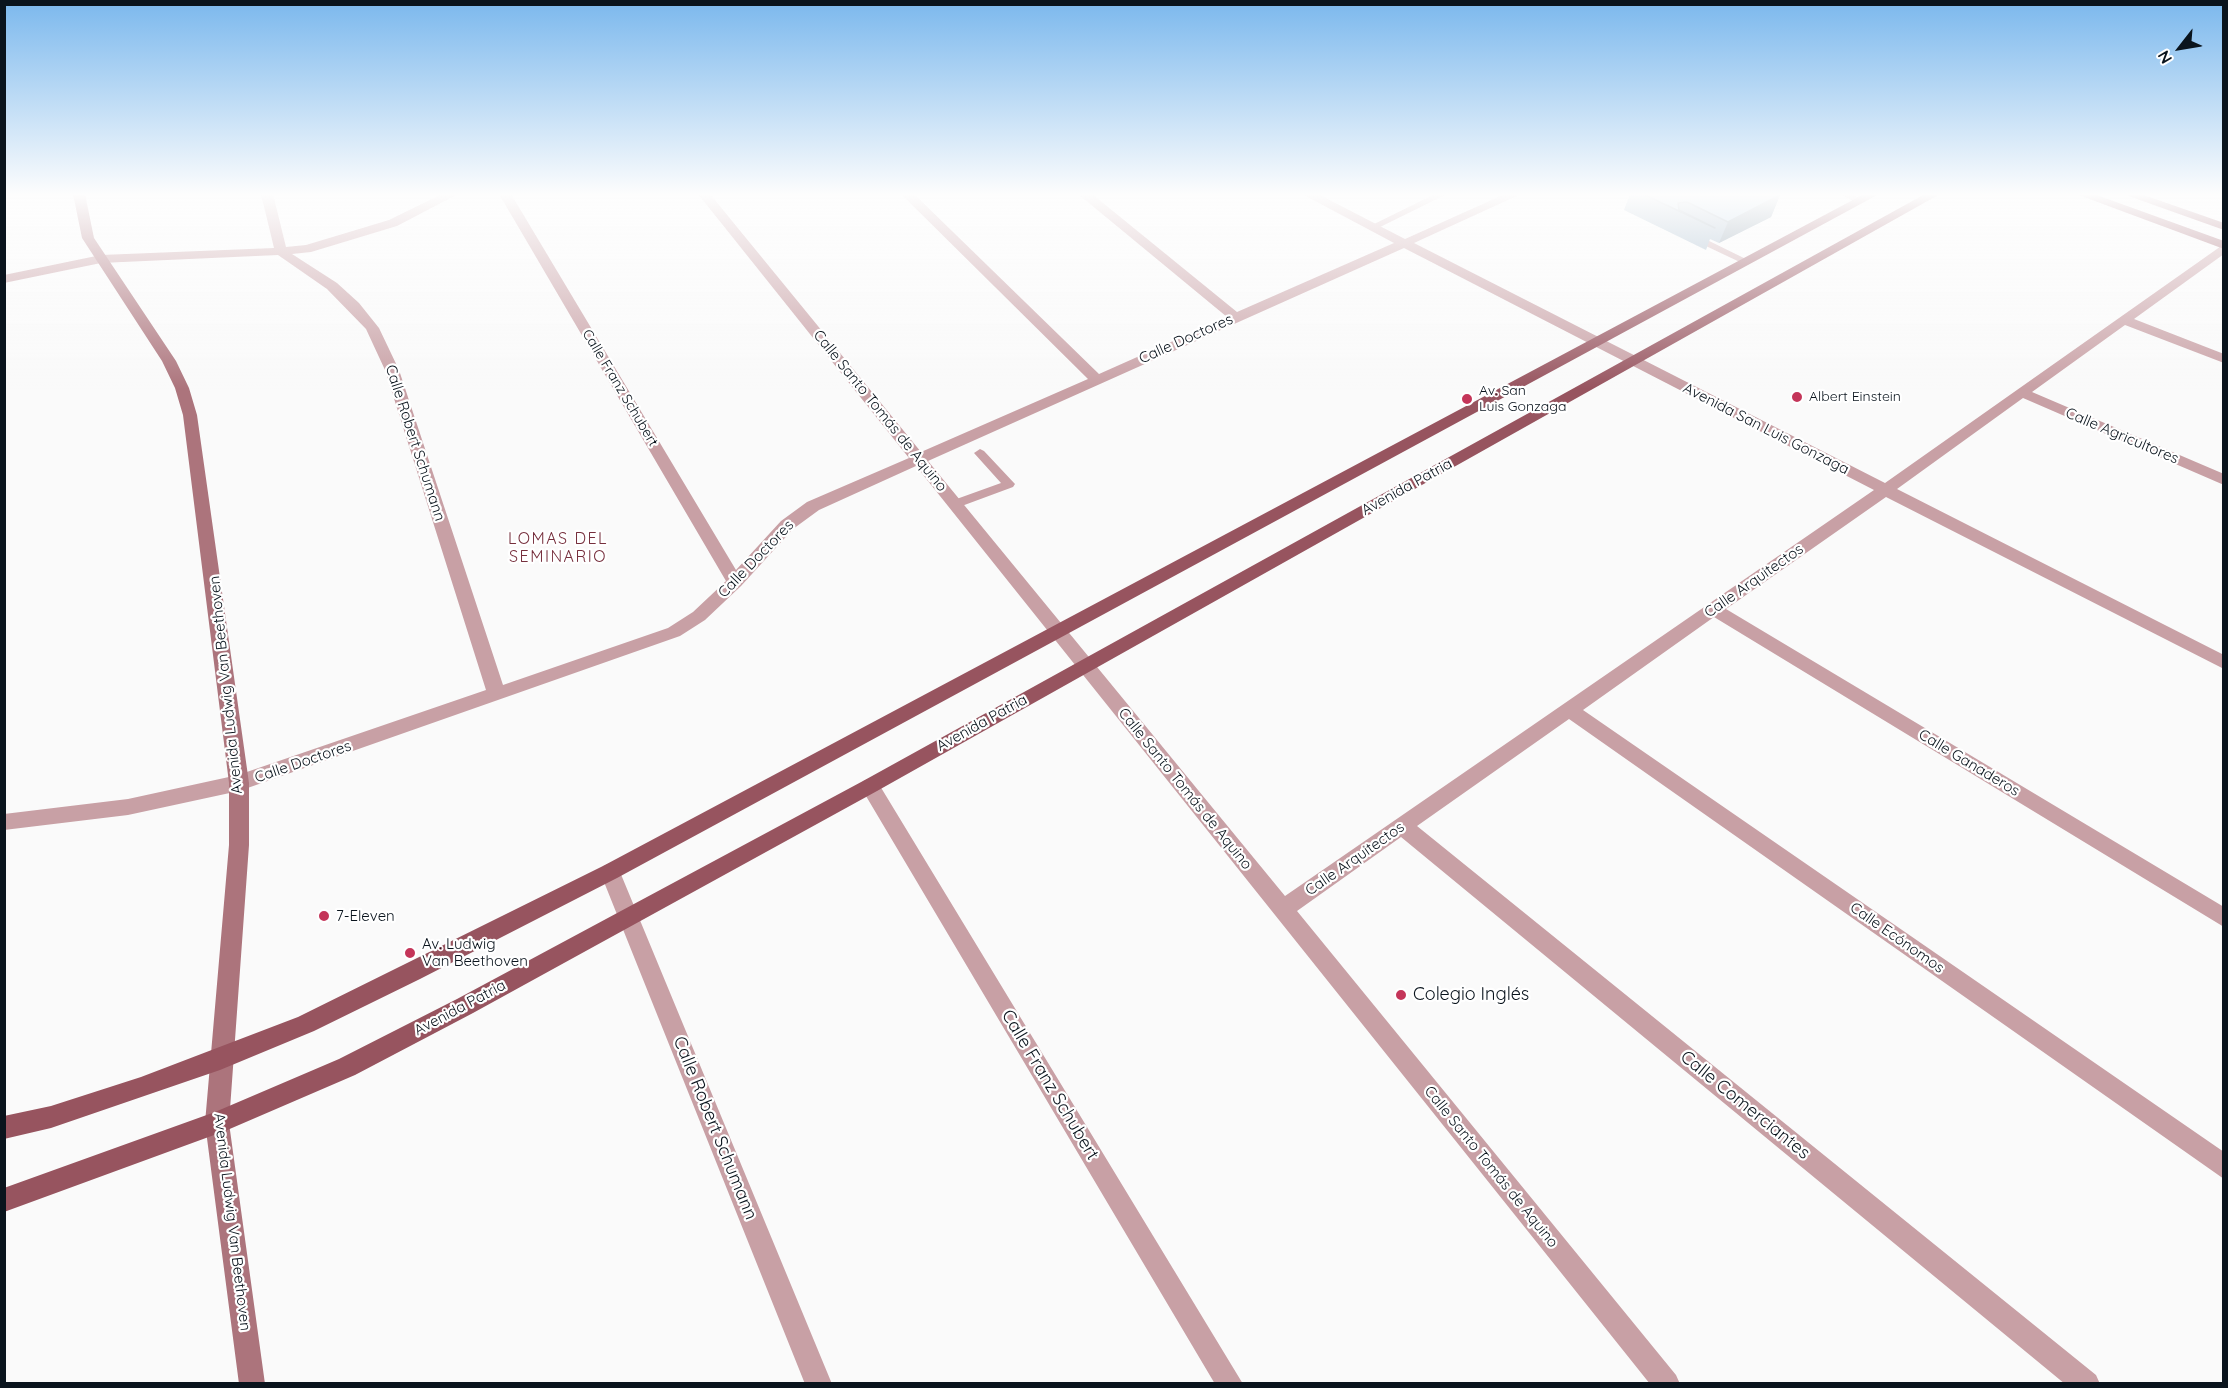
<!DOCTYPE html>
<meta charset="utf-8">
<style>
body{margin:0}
#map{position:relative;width:2228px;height:1388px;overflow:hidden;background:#fafafa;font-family:Quicksand,sans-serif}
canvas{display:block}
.frame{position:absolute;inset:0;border:6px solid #0a141d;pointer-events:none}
.north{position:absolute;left:2150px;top:18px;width:60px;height:60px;-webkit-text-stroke:4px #fff;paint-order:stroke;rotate:239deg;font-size:16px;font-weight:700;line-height:24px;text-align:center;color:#0a141d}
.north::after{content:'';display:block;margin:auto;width:21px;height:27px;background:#0a141d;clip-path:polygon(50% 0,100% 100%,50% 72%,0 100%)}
</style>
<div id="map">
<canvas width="2228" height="1388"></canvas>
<div class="frame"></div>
<div class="north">N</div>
</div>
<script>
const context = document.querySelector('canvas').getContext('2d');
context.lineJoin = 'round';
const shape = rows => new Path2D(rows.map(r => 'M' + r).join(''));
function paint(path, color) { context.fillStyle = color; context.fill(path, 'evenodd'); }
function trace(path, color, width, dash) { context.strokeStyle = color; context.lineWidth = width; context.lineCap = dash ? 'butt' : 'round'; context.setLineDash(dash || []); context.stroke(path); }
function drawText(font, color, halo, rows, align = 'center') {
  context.font = font + ' Quicksand,sans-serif'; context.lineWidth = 4.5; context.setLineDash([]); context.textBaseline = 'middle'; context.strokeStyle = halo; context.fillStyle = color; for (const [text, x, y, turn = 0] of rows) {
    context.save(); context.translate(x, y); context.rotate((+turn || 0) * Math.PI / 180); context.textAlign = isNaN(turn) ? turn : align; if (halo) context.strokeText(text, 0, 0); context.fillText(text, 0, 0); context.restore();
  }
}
const lane = shape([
 [1435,194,1445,195,1376,229,1368,227,1435,194],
 [1840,194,1852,194,1864,201,1857,203,1840,194],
 [1689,234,1695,234,1752,262,1744,264,1689,238,1689,234],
 [980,449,984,451,1015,484,1013,487,959,507,951,507,949,504,951,501,1001,483,974,453,980,449]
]);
const street = shape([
 [261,194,273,194,286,247,306,245,389,220,442,194,458,194,397,226,311,252,292,254,337,283,359,303,379,328,399,370,503,685,668,628,693,612,726,581,499,194,511,194,736,570,781,521,807,502,909,458,698,194,710,194,921,452,1088,379,901,194,914,194,1099,374,1227,317,1078,194,1092,194,1237,312,1394,243,1302,194,1318,194,1405,239,1505,194,1521,194,1414,243,1885,483,2224,244,2224,254,2134,319,2224,354,2224,363,2125,325,2032,392,2224,474,2224,485,2023,398,1897,489,2224,655,2224,669,1886,497,1726,609,2224,907,2224,927,1714,617,1583,710,2224,1152,2224,1179,1569,719,1417,826,2096,1375,2100,1384,2065,1384,1401,837,1297,911,1676,1375,1680,1384,1650,1384,916,466,819,510,793,529,741,586,705,620,680,636,239,791,128,815,4,830,4,814,128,799,238,775,486,690,385,370,366,329,327,289,278,255,101,263,4,283,4,275,101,255,274,248,261,194],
 [1404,248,1874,490,1285,896,928,461,1404,248],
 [870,778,877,781,1243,1384,1215,1384,863,791,860,786,863,781,870,778],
 [610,863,617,866,620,872,832,1384,805,1384,600,872,603,866,610,863]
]);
const secondary = shape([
 [73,194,85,194,94,238,176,361,189,388,197,415,249,783,249,845,229,1123,265,1384,239,1384,205,1123,229,845,229,783,183,415,175,388,162,361,82,238,73,194]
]);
const primary = shape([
 [1864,194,1879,194,617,878,420,979,314,1031,220,1070,51,1128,4,1139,4,1116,51,1106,141,1077,298,1017,603,866,1864,194],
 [1925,194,1940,194,877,791,473,1013,355,1075,225,1131,4,1212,4,1188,215,1112,339,1059,457,999,863,781,1925,194],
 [2076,194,2094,194,2224,241,2224,249,2076,194],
 [2123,194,2141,194,2224,223,2224,230,2123,194]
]);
const wall = shape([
 [1630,194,1777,194,1780,195,1771,217,1719,243,1710,239,1706,250,1624,210]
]);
const shadedWall = shape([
 [1780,195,1771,217,1719,243,1728,222]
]);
const building = shape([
 [1643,194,1777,194,1780,195,1728,222,1687,202,1678,203,1679,210,1715,228,1643,194]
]);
const markers = [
 [1797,397,6,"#c43559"],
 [1467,399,6,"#c43559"],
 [324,916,6,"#c43559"],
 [410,953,6,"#c43559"],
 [1401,995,6,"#c43559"]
];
const farStreetnames = [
 ["Calle Franz Schubert",620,388,59]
];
const farPoinames = [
 ["Av. San",1479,391],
 ["Luis Gonzaga",1479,407],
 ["Albert Einstein",1809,397]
];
const streetNames = [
 ["Calle Doctores",1186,339,-24],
 ["Calle Santo Tomás de Aquino",880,411,51],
 ["Avenida San Luis Gonzaga",1766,429,27],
 ["Calle Agricultores",2122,436,23],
 ["Calle Robert Schumann",415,443,72],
 ["Avenida Patria",1407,487,-29],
 ["Calle Doctores",756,559,-46],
 ["Calle Arquitectos",1754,581,-35],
 ["Avenida Ludwig Van Beethoven",226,685,-96],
 ["Avenida Patria",982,723,-29],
 ["Calle Doctores",303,762,-19],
 ["Calle Ganaderos",1969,763,31],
 ["Calle Santo Tomás de Aquino",1185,789,51],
 ["Calle Arquitectos",1355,859,-35],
 ["Calle Ecónomos",1897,938,35],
 ["Avenida Patria",460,1008,-28],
 ["Calle Santo Tomás de Aquino",1491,1167,51],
 ["Avenida Ludwig Van Beethoven",232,1222,83]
];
const poiNames = [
 ["7-Eleven",336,916],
 ["Av. Ludwig",422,944],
 ["Van Beethoven",422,961]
];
const neighbourhoodNames = [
 ["LOMAS DEL",558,539],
 ["SEMINARIO",558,557]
];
const nearPoinames = [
 ["Colegio Inglés",1413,995]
];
const nearStreetnames = [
 ["Calle Franz Schubert",1050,1085,59],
 ["Calle Comerciantes",1745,1105,39],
 ["Calle Robert Schumann",715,1128,68]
];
paint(lane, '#c8a0a5');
paint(street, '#c8a0a5');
paint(secondary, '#ac747c');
paint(primary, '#97545f');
paint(wall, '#96afc4');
paint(shadedWall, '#7a8fa0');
paint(building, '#aecce4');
trace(building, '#7a8fa0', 1.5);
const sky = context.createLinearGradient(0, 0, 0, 389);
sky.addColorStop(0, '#7bb8ed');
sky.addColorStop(0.5, '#fdfdfd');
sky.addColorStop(1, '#fdfdfd00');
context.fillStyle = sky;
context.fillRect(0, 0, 2228, 389);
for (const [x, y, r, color] of markers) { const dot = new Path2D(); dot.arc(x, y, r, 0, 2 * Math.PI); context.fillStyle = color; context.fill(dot); trace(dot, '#fff', 2); }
drawText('14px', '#0a141d', '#fff', farStreetnames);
drawText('14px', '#0a141d', '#fff', farPoinames, 'left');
drawText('15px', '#0a141d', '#fff', streetNames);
drawText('15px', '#0a141d', '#fff', poiNames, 'left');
context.letterSpacing = '1.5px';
drawText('16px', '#762f3d', '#fff', neighbourhoodNames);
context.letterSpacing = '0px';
drawText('18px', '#0a141d', '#fff', nearPoinames, 'left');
drawText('18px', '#0a141d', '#fff', nearStreetnames);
</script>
